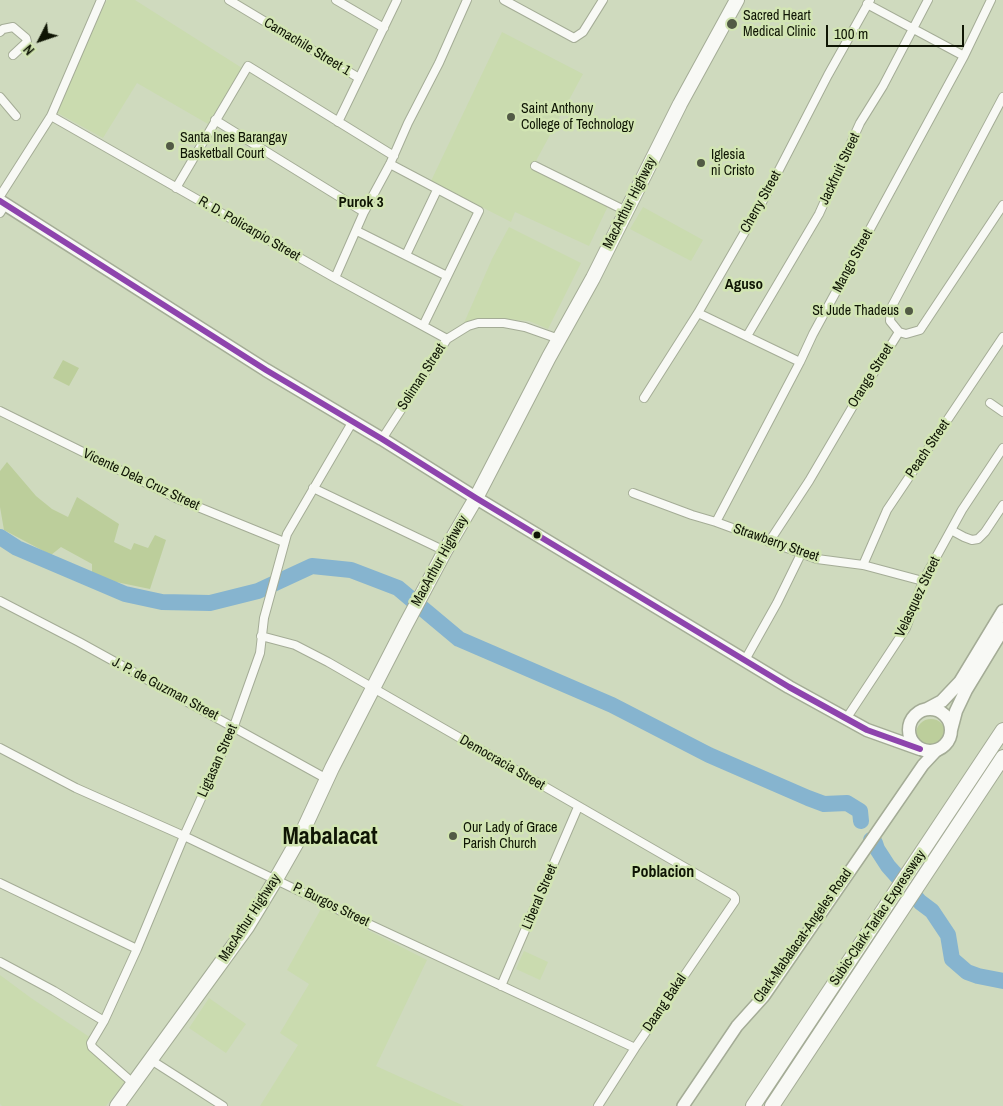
<!DOCTYPE html>
<style>
body{margin:0}
#map{position:relative;width:1003px;height:1106px;overflow:hidden;background:#cfdabe;font-family:"Archivo Narrow",sans-serif}
canvas{display:block}
.north{position:absolute;left:15px;top:15px;width:50px;height:50px;-webkit-text-stroke:4px #d2e5b3;paint-order:stroke;rotate:229deg;font-size:14px;font-weight:700;line-height:20px;text-align:center;color:#0f1504}
.north::after{content:'';display:block;margin:auto;width:18px;height:22px;background:#0f1504;clip-path:polygon(50% 0,100% 100%,50% 72%,0 100%)}
.scale{position:absolute;left:826px;top:25px;width:138px;height:22px;box-sizing:border-box;border:2px solid #0f1504;border-top:0;padding-left:6px;font-size:15px;line-height:18px;white-space:nowrap;color:#0f1504;-webkit-text-stroke:4px #d2e5b3;paint-order:stroke}
</style>
<div id="map">
<canvas width="1003" height="1106"></canvas>
<div class="north">N</div>
<div class="scale">100 m</div>
</div>
<script>
const context = document.querySelector('canvas').getContext('2d');
context.lineJoin = 'round';
function paint(path, color) { context.fillStyle = color; context.fill(path, 'evenodd'); }
const shape = rows => new Path2D(rows.map(r => 'M' + r).join(''));
function trace(path, color, width, dash) { context.strokeStyle = color; context.lineWidth = width; context.lineCap = dash ? 'butt' : 'round'; context.setLineDash(dash || []); context.stroke(path); }
function drawText(font, color, halo, rows, align = 'center') {
  context.font = font + ' "Archivo Narrow",sans-serif'; context.lineWidth = 5; context.setLineDash([]); context.textBaseline = 'middle'; context.strokeStyle = halo; context.fillStyle = color; for (const [text, x, y, turn = 0] of rows) {
    context.save(); context.translate(x, y); context.rotate((+turn || 0) * Math.PI / 180); context.textAlign = isNaN(turn) ? turn : align; if (halo) context.strokeText(text, 0, 0); context.fillText(text, 0, 0); context.restore();
  }
}
const built = shape([
 [107,0,135,0,242,68,208,124,137,83,103,138,54,111],
 [502,32,583,74,537,159,534,169,609,204,589,246,515,212,511,222,431,181],
 [643,207,703,240,691,261,630,229],
 [509,227,581,263,548,329,529,321,493,318,464,323,492,259],
 [322,907,427,960,376,1066,464,1106,260,1106,298,1045,280,1033,309,984,287,970],
 [524,951,548,962,540,980,516,969],
 [0,975,31,998,91,1038,87,1045,127,1079,106,1106,2,1106,0,1104],
 [209,998,246,1024,226,1053,189,1028]
]);
const green = shape([
 [63,360,79,368,69,386,53,378],
 [7,462,36,496,52,509,68,517,77,497,119,524,114,542,131,550,134,543,148,548,155,535,166,540,150,589,92,577,92,564,61,547,51,555,4,530,0,507,0,471],
 '916 734a15 15 0 1 1 30 0a15 15 0 1 1-30 0Z'
]);
const river = shape([
 [0,537,17,548,125,594,162,602,210,603,258,591,312,566,351,570,398,588,459,639,612,705,709,755,808,798,824,804,847,803,860,811,861,821],
 [871,840,875,843,877,849,888,866,920,902,932,911,948,935,952,959,967,972,978,976,1003,981]
]);
const street = shape([
 [229,0,359,78],
 [336,0,384,28],
 [504,0,574,38,583,32,603,0],
 [867,4,964,56],
 [0,32,3,29,13,27,26,38,27,42,13,55],
 [0,97,16,116],
 [51,116,335,278,447,339],
 [215,120,364,212],
 [338,122,397,0],
 [390,164,479,211,423,326],
 [535,166,626,211],
 [176,188,248,66,394,156],
 [0,196,51,116,101,0],
 [0,213,5,205],
 [357,231,447,276],
 [406,255,437,190],
 [335,278,364,212,390,164,408,123,439,63,467,0],
 [698,313,800,362],
 [899,332,890,321,891,308,1003,97],
 [899,332,906,334,920,330,1003,205],
 [747,336,819,214,860,123,883,86,928,0],
 [644,398,698,313,765,197,828,75,870,0],
 [990,403,1003,412],
 [0,411,176,498,284,542],
 [382,439,447,339,468,326,478,323,504,323,525,327,559,339],
 [313,488,445,551],
 [633,493,692,515,716,522,817,559,863,565,923,581],
 [716,522,800,362,813,334,964,56,991,0],
 [951,530,964,537,972,540,978,539,985,532,1003,505],
 [769,542,809,481,853,406,899,332],
 [863,565,887,510,1003,337],
 [0,601,79,642,327,779],
 [261,636,295,645,328,662,733,895,735,898,735,901,635,1048,598,1106],
 [745,660,777,603,801,554],
 [846,719,906,628,923,581,962,510,1003,448],
 [0,748,76,788,184,836,343,912,635,1048],
 [0,883,137,949],
 [0,962,54,991,104,1021],
 [501,986,578,807],
 [151,1060,223,1106],
 [134,1084,92,1047,91,1043,104,1021,137,949,184,836,234,726,260,653,264,618,287,534,353,421]
]);
const secondary = shape([
 [683,1106,737,1026,764,996,923,765,937,750]
]);
const primary = shape([
 [0,201,266,370,382,439,476,498,789,687,867,730,920,749],
 '909 730a21 21 0 1 1 42 0a21 21 0 1 1-42 0Z',
 [927,709,942,701,960,682,1003,611],
 [951,730,956,711,966,690,1003,629]
]);
const highway = shape([
 [117,1106,247,927,276,879,301,835,332,768,405,626,445,551,476,498,549,357,593,278,680,104,737,0],
 [753,1106,1003,730],
 [772,1106,1003,757]
]);
const bus1 = shape([
 [0,201,266,370,382,439,476,498,789,687,867,730,920,749]
]);
const markers = [
 [732,24,6,"#525a45"],
 [511,117,5,"#525a45"],
 [170,146,5,"#525a45"],
 [701,163,5,"#525a45"],
 [909,311,5,"#525a45"],
 [537,535,4.5,"#0f1504"],
 [453,836,5,"#525a45"]
];
const poiNames = [
 ["Sacred Heart",743,16],
 ["Medical Clinic",743,32],
 ["Saint Anthony",521,109],
 ["College of Technology",521,125],
 ["Santa Ines Barangay",180,138],
 ["Basketball Court",180,154],
 ["Iglesia",711,155],
 ["ni Cristo",711,171],
 ["St Jude Thadeus",899,311,"right"],
 ["Our Lady of Grace",463,828],
 ["Parish Church",463,844]
];
const streetNames = [
 ["Camachile Street 1",307,47,31],
 ["Jackfruit Street",840,169,-65],
 ["Cherry Street",761,202,-61],
 ["MacArthur Highway",630,203,-63],
 ["R. D. Policarpio Street",249,229,30],
 ["Mango Street",853,261,-62],
 ["Orange Street",871,376,-58],
 ["Soliman Street",422,377,-57],
 ["Peach Street",928,449,-56],
 ["Vicente Dela Cruz Street",141,480,25],
 ["Strawberry Street",776,543,19],
 ["MacArthur Highway",440,561,-61],
 ["Velasquez Street",918,597,-65],
 ["J. P. de Guzman Street",165,689,28],
 ["Ligtasan Street",218,761,-66],
 ["Democracia Street",502,763,30],
 ["Liberal Street",540,897,-67],
 ["P. Burgos Street",331,905,26],
 ["MacArthur Highway",250,918,-57],
 ["Subic-Clark-Tarlac Expressway",878,918,-56],
 ["Clark-Mabalacat-Angeles Road",803,936,-55],
 ["Daang Bakal",665,1003,-56]
];
const neighbourhoodNames = [
 ["Purok 3",361,203],
 ["Aguso",744,285]
];
const quarterNames = [
 ["Poblacion",663,873]
];
const townNames = [
 ["Mabalacat",330,838]
];
paint(built, '#cadbaf');
paint(green, '#bcce9b');
trace(river, '#86b4cf', 16);
trace(street, '#a4ac96', 10);
trace(secondary, '#a4ac96', 14);
trace(primary, '#a4ac96', 15);
trace(highway, '#a4ac96', 16);
trace(street, '#f8f9f5', 8);
trace(secondary, '#f8f9f5', 11);
trace(primary, '#f8f9f5', 12);
trace(highway, '#f8f9f5', 14);
trace(bus1, '#8e44ad', 6);
for (const [x, y, r, color] of markers) { const dot = new Path2D(); dot.arc(x, y, r, 0, 2 * Math.PI); context.fillStyle = color; context.fill(dot); trace(dot, '#d2e5b3', 2); }
drawText('14px', '#0f1504', '#d2e5b3', poiNames, 'left');
drawText('14px', '#0f1504', '#d2e5b3', streetNames);
drawText('bold 15px', '#0f1504', '#d2e5b3', neighbourhoodNames);
drawText('bold 16px', '#0f1504', '#d2e5b3', quarterNames);
drawText('bold 24px', '#0f1504', '#d2e5b3', townNames);
</script>
